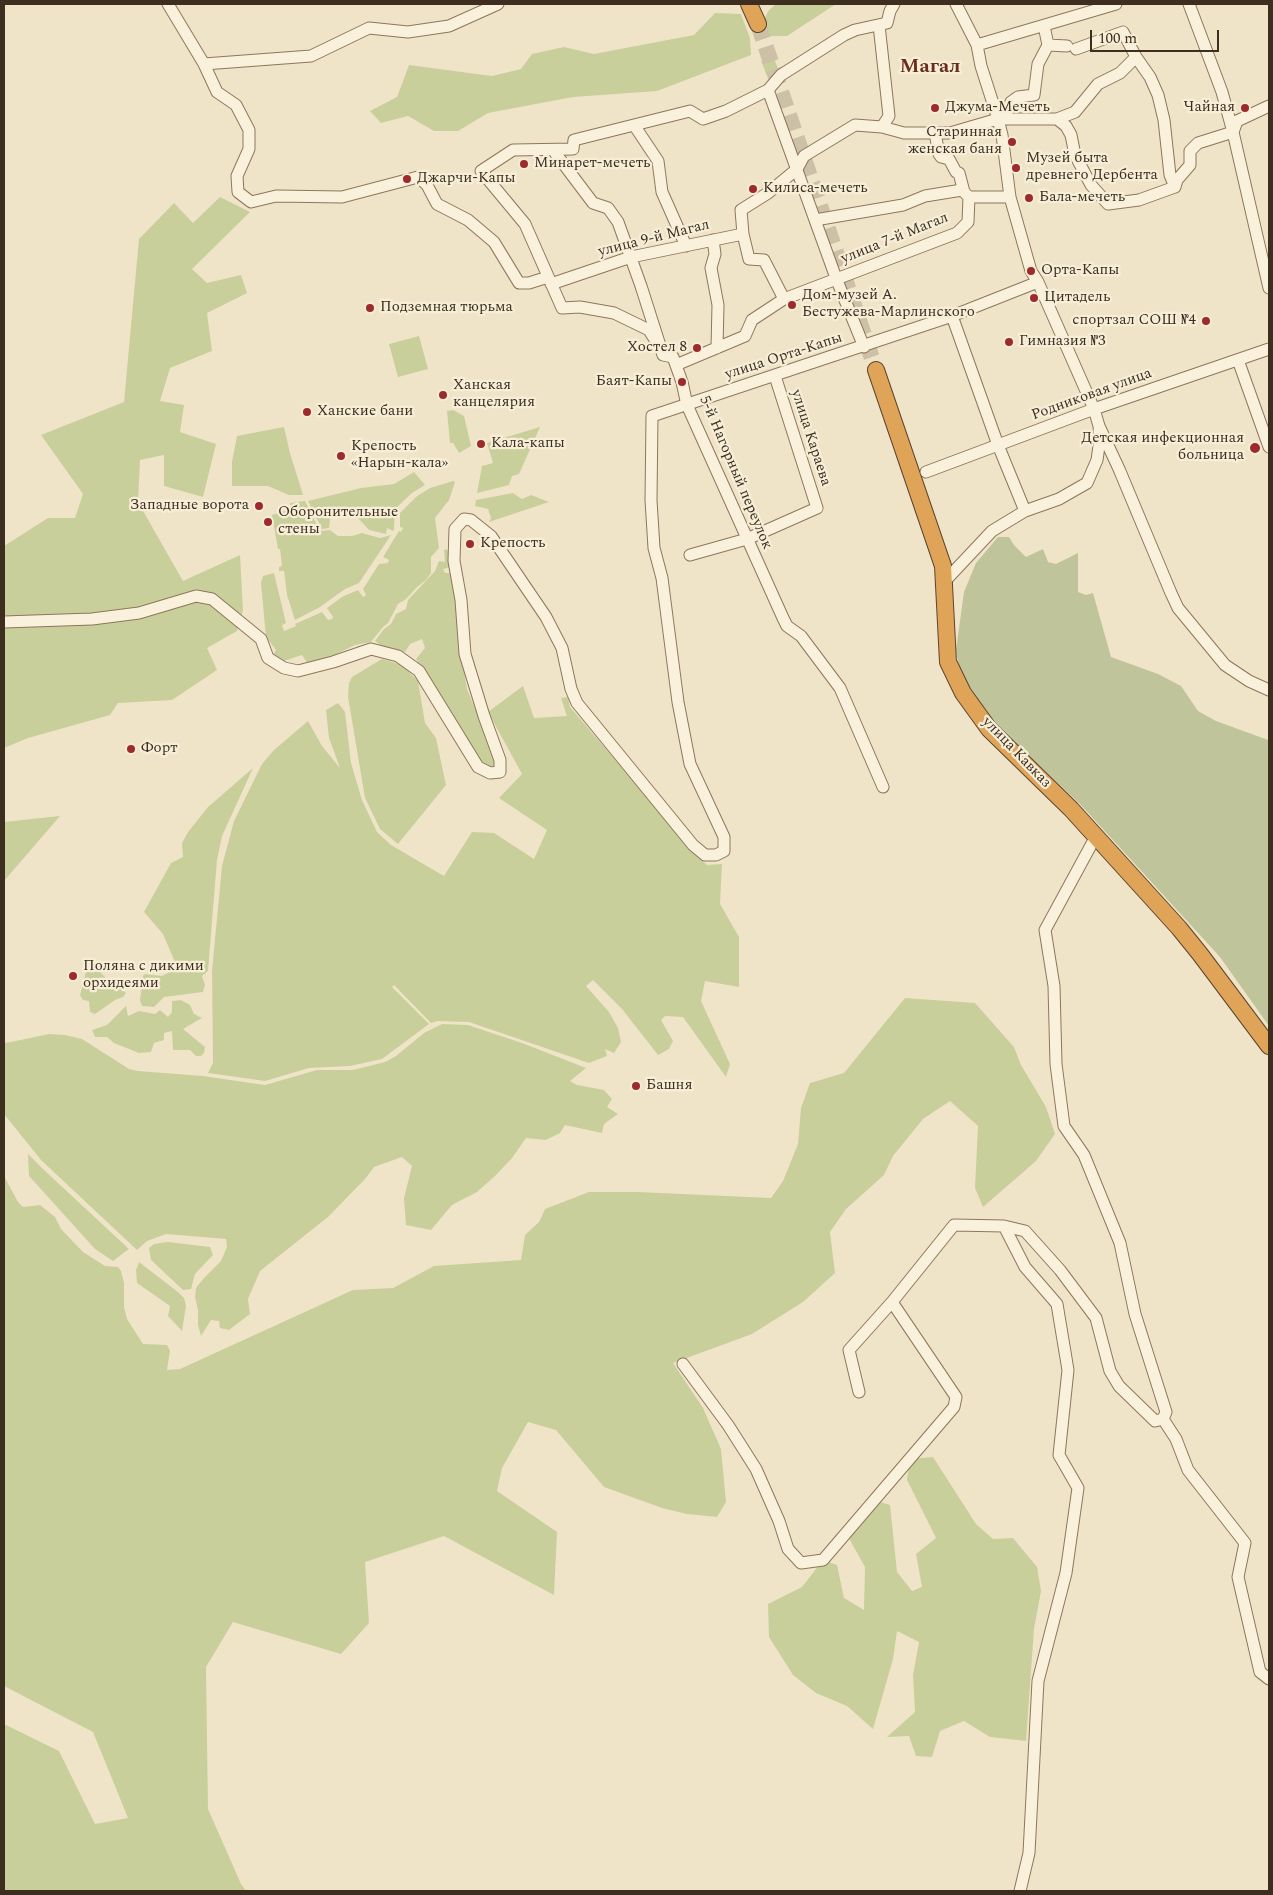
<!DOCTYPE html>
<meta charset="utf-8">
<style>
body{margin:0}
#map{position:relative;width:1273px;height:1895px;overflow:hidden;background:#f0e4c8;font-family:Spectral,serif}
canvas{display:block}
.frame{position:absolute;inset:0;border:5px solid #3d2e20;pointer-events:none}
.scale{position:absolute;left:1090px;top:30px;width:129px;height:22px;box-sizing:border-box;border:2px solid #3d2e20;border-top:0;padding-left:6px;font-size:15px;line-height:18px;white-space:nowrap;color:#3d2e20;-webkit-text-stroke:4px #f7eed8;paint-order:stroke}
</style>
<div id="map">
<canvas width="1273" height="1895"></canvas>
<div class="frame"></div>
<div class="scale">100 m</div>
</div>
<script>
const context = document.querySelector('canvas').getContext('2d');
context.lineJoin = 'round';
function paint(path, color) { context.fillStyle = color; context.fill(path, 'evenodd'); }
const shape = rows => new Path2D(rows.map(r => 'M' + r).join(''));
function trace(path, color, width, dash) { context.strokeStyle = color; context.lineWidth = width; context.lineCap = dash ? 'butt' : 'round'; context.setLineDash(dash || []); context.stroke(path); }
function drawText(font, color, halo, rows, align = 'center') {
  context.font = font + ' Spectral,serif'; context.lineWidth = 4.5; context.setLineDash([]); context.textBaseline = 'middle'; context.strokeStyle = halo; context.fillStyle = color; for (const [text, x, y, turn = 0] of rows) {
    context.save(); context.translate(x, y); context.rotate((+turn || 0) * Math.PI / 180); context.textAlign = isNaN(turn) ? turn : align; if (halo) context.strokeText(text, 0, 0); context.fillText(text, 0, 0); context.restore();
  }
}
const green = shape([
 [776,4,836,4,787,36,768,36,762,23,769,10],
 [715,13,741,14,750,38,751,55,657,91,573,97,488,113,458,131,434,131,408,116,381,123,370,111,397,97,409,65,492,76,521,69,532,54,564,47,594,54,694,35],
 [773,56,779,71,767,76,761,61],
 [220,197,250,212,192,269,207,283,241,275,247,293,207,313,212,351,170,368,160,401,184,405,180,432,216,444,203,497,164,486,164,455,140,460,138,502,183,581,240,555,243,610,237,631,207,648,217,670,172,700,118,703,110,715,28,738,4,748,4,546,48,518,75,518,83,494,41,435,124,402,139,239,174,203,193,223],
 [419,336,428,369,398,377,389,344],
 [453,410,464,416,471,446,459,453,453,443,450,443,447,411],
 [284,427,290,453,303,495,289,495,268,486,232,486,232,462,237,436],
 [540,427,519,474,512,476,509,485,477,493,482,466,493,463,487,443],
 [414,472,425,485,412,493,395,509,394,529,393,531,387,528,386,534,369,530,357,517,350,512,340,511,334,513,330,519,329,528,322,529,308,501,361,488,394,484],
 [453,481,455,482,449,500,435,518,439,548,431,557,431,573,426,580,417,587,406,599,398,604,388,623,383,627,371,642,355,645,328,658,308,664,302,655,281,662,272,656,276,650,266,637,261,583,263,576,274,573,286,623,282,625,284,631,296,626,295,624,322,612,328,620,332,619,333,617,327,608,342,597,358,590,363,597,366,595,363,589,379,564,388,563,389,560,383,557,399,531,401,532,403,528,400,527,400,513,416,497,430,488],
 [513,493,522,499,531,495,549,502,489,522,491,518,488,509,475,506,476,500],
 [305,501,320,531,330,530,338,536,352,536,362,533,380,538,391,535,359,583,345,589,320,607,295,620,287,595,284,571,279,571,279,567,282,566,280,549,278,549,272,515,291,509,290,503],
 [446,549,449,552,451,567,443,569,445,573,452,573,455,589,461,654,467,689,496,760,495,764,492,767,485,765,476,755,416,659,425,648,422,639,410,644,405,652,383,647,375,641,384,629,391,624,396,614,406,609,408,600,435,571,439,561,445,562,444,550],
 [382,659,402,665,418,681,425,723,436,738,446,785,398,844,380,829,365,798,348,697,349,683,352,677],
 [523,686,534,718,567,716,561,698,568,697,570,707,692,850,707,865,722,864,720,904,739,937,739,987,705,981,701,1001,730,1064,726,1077,683,1017,665,1016,661,1020,673,1041,669,1049,658,1055,622,1009,593,980,586,986,609,1012,618,1028,621,1042,614,1053,605,1049,607,1056,589,1063,469,1022,437,1021,431,1023,394,985,392,987,429,1024,382,1059,350,1066,309,1068,265,1081,208,1073,213,1063,212,971,222,866,234,821,262,764,274,750,308,721,322,746,340,768,329,738,326,710,338,703,345,712,351,763,362,800,377,832,391,845,444,876,472,832,494,833,534,859,547,830,499,798,522,774,488,712],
 [253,768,222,836,217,860,208,971,202,976,205,985,203,992,164,997,154,1007,142,1006,140,1000,143,976,145,974,162,976,176,969,177,967,163,934,144,912,171,863,183,857,182,843,188,832,208,807],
 [60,816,4,881,4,822],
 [90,967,95,972,100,972,107,979,115,983,126,993,123,997,115,1000,95,1014,90,1012,89,1001,83,1000,80,995,86,972],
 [905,998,975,1003,1014,1047,1021,1065,1046,1107,1055,1134,1036,1161,983,1207,975,1188,978,1126,950,1101,923,1119,893,1156,884,1175,846,1209,830,1232,835,1273,803,1302,752,1334,673,1363,703,1408,721,1449,726,1502,717,1517,687,1514,662,1508,604,1487,556,1430,528,1422,502,1468,497,1491,557,1532,554,1595,444,1536,365,1562,369,1623,341,1654,233,1622,206,1667,208,1809,241,1884,246,1891,4,1891,4,1724,59,1751,95,1824,128,1818,93,1732,4,1686,4,1176,18,1202,23,1207,40,1205,55,1217,61,1229,83,1252,105,1266,118,1267,121,1271,124,1283,124,1307,127,1319,143,1344,167,1345,170,1351,167,1370,180,1369,353,1290,393,1288,434,1266,521,1260,525,1235,539,1222,545,1209,589,1192,638,1192,771,1198,783,1181,798,1144,801,1108,810,1083,844,1073],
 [181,1000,190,1005,194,1014,202,1018,183,1029,205,1047,204,1053,201,1056,196,1056,190,1050,173,1050,172,1031,164,1033,164,1040,154,1043,151,1052,139,1053,114,1043,107,1037,95,1037,92,1030,107,1025,126,1006,128,1016,139,1011,155,1014,160,1010,168,1017,172,1012,172,1001],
 [442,1024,468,1025,522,1043,586,1068,570,1081,577,1085,604,1090,612,1099,607,1107,618,1114,604,1124,602,1133,565,1125,560,1133,546,1140,526,1138,512,1158,495,1176,477,1192,452,1205,431,1230,406,1225,404,1198,412,1166,402,1157,374,1167,365,1179,328,1217,260,1271,248,1299,250,1314,229,1330,220,1328,219,1321,211,1320,201,1336,198,1325,198,1310,195,1297,196,1288,203,1279,221,1261,227,1247,226,1239,166,1234,147,1241,137,1250,41,1160,4,1114,4,1043,11,1042,49,1034,65,1035,82,1039,129,1069,138,1071,203,1076,265,1085,317,1070,353,1070,385,1062,396,1056,424,1033],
 [28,1154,44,1170,129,1249,113,1261,95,1249,29,1176],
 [168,1242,210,1247,213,1255,195,1274,191,1289,183,1290,151,1260,149,1248,154,1244],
 [139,1262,178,1292,184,1298,186,1306,182,1331,168,1316,170,1306,137,1283,136,1270],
 [933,1457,976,1524,993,1539,1013,1538,1037,1567,1041,1591,1034,1629,1026,1741,990,1737,964,1721,940,1731,932,1757,916,1756,909,1736,887,1737,915,1712,913,1675,919,1642,897,1631,893,1659,873,1729,847,1706,816,1693,793,1675,769,1637,768,1604,802,1587,823,1560,837,1565,844,1598,864,1610,865,1567,846,1533,874,1500,890,1505,897,1572,912,1591,922,1587,916,1554,936,1538,907,1480,910,1459]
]);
const cemetery = shape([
 [998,537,1009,537,1014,545,1026,557,1043,549,1048,562,1056,564,1078,553,1078,592,1086,595,1093,593,1111,657,1158,674,1181,686,1198,711,1216,721,1268,740,1269,739,1269,1026,1220,957,1080,804,1001,730,973,697,960,673,956,650,964,592,976,563]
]);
const highwayTunnel = shape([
 [758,24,876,370]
]);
const minor = shape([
 [168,4,204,64,217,92,236,105,249,130,249,149,237,176,238,192,251,202,276,196,342,197,418,177,427,185,437,204,468,220,494,242,519,283,529,283,548,277],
 [956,4,977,45,981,66,998,119,1002,135,1010,197,1031,271,1038,282,1094,409,1099,426,1119,469,1171,593,1178,608,1225,665,1249,681,1269,690],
 [1189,4,1222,92,1233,132,1269,288],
 [879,25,889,116,882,127],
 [977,45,1116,4],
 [1048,45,1067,46],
 [1076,49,1123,32,1136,57,1150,77,1158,95,1164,120,1170,175,1175,187],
 [204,64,311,56,369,28,408,32,449,26,498,4],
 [768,90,836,278,864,347],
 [998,119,1007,112,1011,102,1018,97,1034,95,1038,64,1048,45,1044,26],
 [1057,119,1066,126,1071,135,1075,155,1091,185,1108,204,1139,200,1175,187,1177,180,1190,165,1190,151,1198,143,1233,132,1237,121,1269,106],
 [634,125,658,161,662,192,686,246],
 [935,133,939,154,941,157,949,159,956,172,959,173,964,192],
 [553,150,593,203,608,208,618,222,641,286,663,355,673,357,682,382,687,405,783,618,787,626,801,636,840,688,883,787],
 [815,220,903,205,925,196,962,190,969,197,1010,197],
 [743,234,749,259,764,260,784,299],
 [713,240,715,254,711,268,718,305,717,348],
 [551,284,631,257,743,234,741,210,768,193,797,169,804,156,855,125,882,127,904,133,950,133,998,119,1057,119,1075,112,1098,84,1120,73,1136,57],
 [952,316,998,445,1025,511],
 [659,346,649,330,614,313,580,307,562,308,525,224,481,171,513,150,573,149,574,140,690,111,703,119,726,111,768,90,781,75,844,35,855,30,887,23,890,11,894,4],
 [1238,360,1269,447],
 [676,365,745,336,752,320,784,299,957,233,968,222,969,197],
 [926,472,1094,409,1269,349],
 [690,555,747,539,817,508,775,376],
 [945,581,992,531,1025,511,1059,499,1087,483,1097,460,1100,439,1099,430],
 [4,622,92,619,139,613,196,596,212,599,261,639,268,658,284,668,298,671,333,662,371,649,398,656,419,671,478,767,490,773,500,772,500,760,484,716,465,654,461,600,454,561,455,529,464,519,471,520,491,536,546,617,562,648,571,689,577,703,693,845,705,855,716,855,724,851,724,837,690,764,678,702,662,578,654,548,651,500,652,416,952,316,1038,282],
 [683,1364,728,1425,756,1469,779,1521,788,1549,801,1563,823,1560,954,1407,956,1397,892,1302],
 [859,1392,849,1350,892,1302,954,1225,1004,1226],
 [1163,1419,1176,1439,1188,1470,1245,1543,1238,1577,1260,1672,1269,1679],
 [1020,1891,1029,1853,1038,1681,1066,1573,1078,1488,1059,1455,1068,1370,1057,1304,1025,1267,1004,1226,1025,1231,1060,1270,1096,1318,1110,1371,1119,1386,1155,1421,1163,1419,1166,1412,1135,1314,1120,1243,1084,1155,1064,1126,1056,1064,1054,986,1045,930,1096,836]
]);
const highway = shape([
 [749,4,758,24],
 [876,370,943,566,948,662,963,693,989,729,1071,809,1179,928,1200,954,1269,1046]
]);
const markers = [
 [935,108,5,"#9e2a2b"],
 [1245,108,5,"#9e2a2b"],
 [1012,142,5,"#9e2a2b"],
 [524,164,5,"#9e2a2b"],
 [1016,168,5,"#9e2a2b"],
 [407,179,5,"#9e2a2b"],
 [753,189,5,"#9e2a2b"],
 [1029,198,5,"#9e2a2b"],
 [1031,271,5,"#9e2a2b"],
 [1034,298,5,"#9e2a2b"],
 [792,305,5,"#9e2a2b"],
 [370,308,5,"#9e2a2b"],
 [1206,321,5,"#9e2a2b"],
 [1009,342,5,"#9e2a2b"],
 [697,348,5,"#9e2a2b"],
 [682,382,5,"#9e2a2b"],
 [443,395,5,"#9e2a2b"],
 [307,412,5,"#9e2a2b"],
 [481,444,5,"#9e2a2b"],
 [1255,448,6,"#9e2a2b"],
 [341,456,5,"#9e2a2b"],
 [259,506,5,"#9e2a2b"],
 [268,522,5,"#9e2a2b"],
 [470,544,5,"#9e2a2b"],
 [131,749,5,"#9e2a2b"],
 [73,976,5,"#9e2a2b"],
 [636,1086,5,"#9e2a2b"]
];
const poiNames = [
 ["Джума-Мечеть",945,108],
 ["Чайная",1235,108,"right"],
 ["Старинная",1002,133,"right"],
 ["женская баня",1002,150,"right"],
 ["Музей быта",1026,159],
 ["древнего Дербента",1026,176],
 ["Минарет-мечеть",534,164],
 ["Джарчи-Капы",417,179],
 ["Килиса-мечеть",763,189],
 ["Бала-мечеть",1039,198],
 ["Орта-Капы",1041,271],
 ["Дом-музей А.",802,296],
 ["Бестужева-Марлинского",802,313],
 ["Цитадель",1044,298],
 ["Подземная тюрьма",380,308],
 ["спортзал СОШ №4",1196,321,"right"],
 ["Гимназия №3",1019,342],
 ["Хостел 8",687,348,"right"],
 ["Баят-Капы",672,382,"right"],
 ["Ханская",453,386],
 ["канцелярия",453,403],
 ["Ханские бани",317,412],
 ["Детская инфекционная",1244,439,"right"],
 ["больница",1244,456,"right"],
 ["Кала-капы",491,444],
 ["Крепость",351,447],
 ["«Нарын-кала»",351,464],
 ["Западные ворота",249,506,"right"],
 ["Оборонительные",278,513],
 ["стены",278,530],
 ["Крепость",480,544],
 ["Форт",141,749],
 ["Поляна с дикими",83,967],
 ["орхидеями",83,984],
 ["Башня",646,1086]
];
const streetNames = [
 ["улица 9-й Магал",654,239,-14],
 ["улица 7-й Магал",895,239,-22],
 ["улица Орта-Капы",784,357,-18],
 ["Родниковая улица",1092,395,-20],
 ["улица Караева",810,438,72],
 ["5-й Нагорный переулок",735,473,67],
 ["улица Кавказ",1016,753,46]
];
const districtNames = [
 ["Магал",930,68]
];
paint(green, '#c9cf9b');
paint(cemetery, '#bfc49a');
trace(highwayTunnel, '#ccc0a6', 16, [16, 8]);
trace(minor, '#8d765c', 13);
trace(highway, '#5b4430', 18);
trace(minor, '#faf1dc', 11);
trace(highway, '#e0a458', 16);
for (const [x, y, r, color] of markers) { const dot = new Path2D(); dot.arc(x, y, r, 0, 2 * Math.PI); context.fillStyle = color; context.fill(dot); trace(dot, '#f7eed8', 2); }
drawText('15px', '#3d2e20', '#f7eed8', poiNames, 'left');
drawText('15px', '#3d2e20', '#f7eed8', streetNames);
drawText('bold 20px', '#6b2e1e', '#f7eed8', districtNames);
</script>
